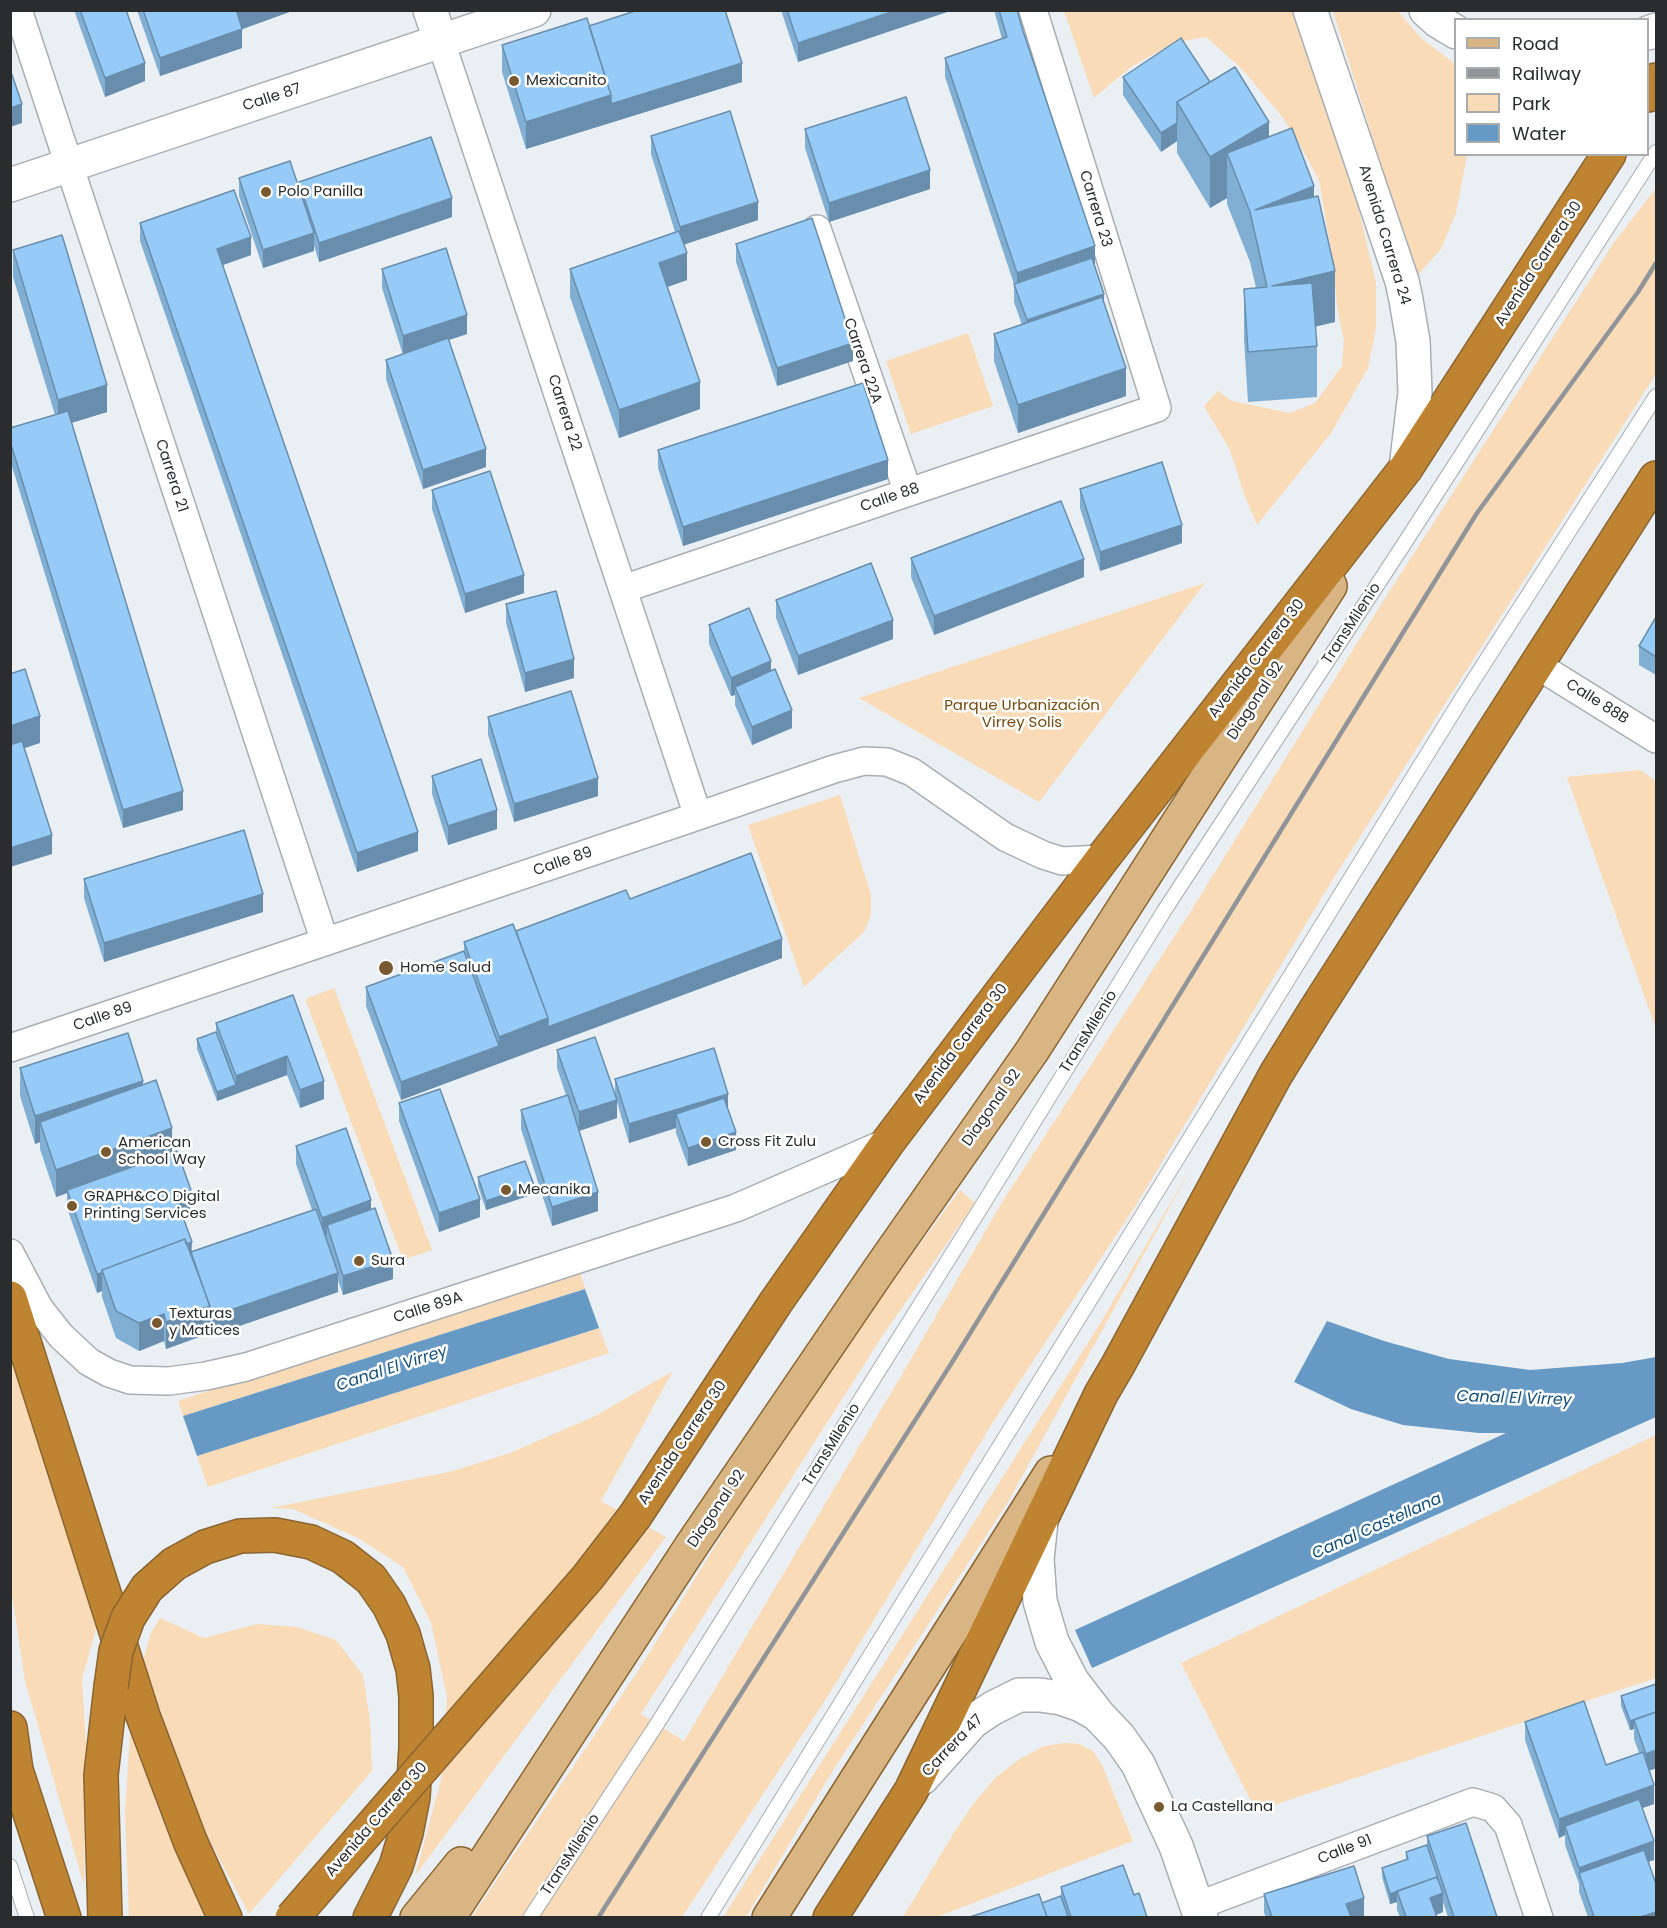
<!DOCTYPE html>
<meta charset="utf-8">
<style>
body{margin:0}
#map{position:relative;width:1667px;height:1928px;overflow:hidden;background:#eaeff4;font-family:Poppins,sans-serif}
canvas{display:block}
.frame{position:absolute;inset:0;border:12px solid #2a2c2e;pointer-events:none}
.legend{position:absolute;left:1454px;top:18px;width:195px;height:138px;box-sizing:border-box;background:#fff;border:2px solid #aaabab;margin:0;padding:8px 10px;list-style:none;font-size:18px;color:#2a2c2e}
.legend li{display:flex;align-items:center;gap:12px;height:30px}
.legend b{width:30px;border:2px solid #aaabab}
</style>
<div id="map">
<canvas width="1667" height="1928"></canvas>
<div class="frame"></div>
<ul class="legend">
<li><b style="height:8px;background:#d9b584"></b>Road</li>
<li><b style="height:8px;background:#919498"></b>Railway</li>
<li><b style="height:16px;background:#f9dbb8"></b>Park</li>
<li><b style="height:16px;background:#6699c3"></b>Water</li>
</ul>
</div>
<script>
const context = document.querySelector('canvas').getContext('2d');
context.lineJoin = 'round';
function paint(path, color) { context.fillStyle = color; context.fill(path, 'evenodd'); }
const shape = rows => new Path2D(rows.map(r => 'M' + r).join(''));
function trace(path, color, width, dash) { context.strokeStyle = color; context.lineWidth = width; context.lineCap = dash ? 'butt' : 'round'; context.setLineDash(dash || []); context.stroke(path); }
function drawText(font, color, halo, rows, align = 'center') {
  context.font = font + ' Poppins,sans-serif'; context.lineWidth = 5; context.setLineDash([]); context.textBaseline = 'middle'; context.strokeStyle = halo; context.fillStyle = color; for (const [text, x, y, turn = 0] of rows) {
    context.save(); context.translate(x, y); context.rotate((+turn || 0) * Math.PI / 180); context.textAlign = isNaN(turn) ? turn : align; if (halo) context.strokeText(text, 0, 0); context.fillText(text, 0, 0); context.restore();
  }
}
const green = shape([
 [1064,11,1295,11,1350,173,1376,282,1376,328,1368,368,1331,433,1257,525,1244,494,1230,450,1204,406,1218,391,1232,401,1290,413,1315,403,1342,366,1344,341,1337,306,1333,262,1319,180,1299,143,1280,114,1241,68,1206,37,1177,42,1154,54,1131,67,1094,98],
 [1333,11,1398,11,1421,38,1455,64,1456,154,1467,155,1456,213,1441,249,1416,277],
 [1656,188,1656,374,1333,879,1136,1205,993,1422,828,1696,682,1917,471,1918,640,1668,733,1517,873,1308,960,1190,975,1203,883,1335,641,1714,684,1741,904,1371,1004,1199,1189,914,1380,606,1615,241],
 [968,333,993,406,911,434,886,361],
 [1205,583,1039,802,859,698],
 [1640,770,1656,781,1656,1029,1567,777],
 [840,795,871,895,871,914,864,932,804,987,748,825],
 [334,988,432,1250,403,1260,305,999],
 [1195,1161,1008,1502,832,1772,746,1917,723,1917,1098,1327],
 [579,1268,585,1289,183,1416,178,1401],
 [599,1328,609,1353,208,1487,197,1456],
 [10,1340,98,1622,82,1679,86,1745,84,1885,25,1681,11,1588],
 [673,1371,601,1501,666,1537,415,1876,441,1780,447,1697,431,1623,403,1567,358,1538,293,1509,271,1508,453,1471,510,1453,595,1416],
 [1656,1435,1656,1678,1256,1811,1181,1663],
 [160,1618,204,1638,257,1624,297,1627,336,1640,363,1675,370,1721,372,1771,249,1914,204,1830,140,1671,150,1635],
 [131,1718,158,1809,206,1917,129,1918,125,1812],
 [1064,1743,1079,1744,1093,1751,1102,1765,1133,1841,937,1917,903,1917,955,1831,974,1803,995,1778,1018,1760,1044,1746]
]);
const water = shape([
 [585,1289,599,1328,197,1456,183,1416],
 [1327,1321,1384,1341,1449,1359,1530,1370,1622,1363,1656,1357,1656,1417,1092,1668,1075,1630,1506,1433,1479,1433,1403,1425,1351,1409,1294,1382]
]);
const lane = shape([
 [10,1866,27,1918],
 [530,1918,657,1724,977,1214,1164,911,1404,544,1656,152],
 [708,1918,1462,698,1656,396]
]);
const street = shape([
 [18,10,325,942],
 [441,42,698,816],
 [817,229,908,492],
 [623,589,1157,408,1033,10],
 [1537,665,1656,739],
 [10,1048,698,816,834,769,864,761,887,762,912,772,1005,837,1043,855,1062,861,1102,859],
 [10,1253,39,1308,61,1336,89,1362,109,1373,130,1380,169,1381,206,1376,246,1367,736,1208,888,1142],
 [1197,1906,1473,1802,1493,1808,1508,1825,1539,1918]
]);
const secondary = shape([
 [430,10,441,42],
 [1310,10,1402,281,1406,300,1413,341,1415,393,1406,468],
 [1426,10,1438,21,1456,32],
 [1648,33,1656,30],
 [10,185,534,10],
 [1041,1521,1037,1559,1040,1601,1052,1642,1072,1681,1099,1716,1119,1737,1138,1764,1176,1846,1201,1918],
 [922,1778,973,1721,993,1708,1019,1695,1040,1695,1061,1698,1081,1705,1095,1713]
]);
const primary = shape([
 [417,1918,461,1864],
 [448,1918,692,1545,877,1273,1032,1051,1330,586],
 [769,1918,1051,1473]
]);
const highway = shape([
 [1648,95,1656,80],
 [10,1298,143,1716,190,1841,225,1918],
 [635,1516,776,1302,888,1142,1102,859,1406,468,1609,154],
 [10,1728,16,1770,64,1918],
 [105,1918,101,1775,111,1687],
 [370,1918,396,1866,406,1833,413,1797,416,1747,416,1696,413,1669,403,1634,389,1605,371,1579],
 [830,1918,911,1791,1101,1394,1118,1365,1276,1074,1315,1011,1656,478]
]);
const rail = shape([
 [598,1918,951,1364,1477,513,1638,292,1656,263]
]);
const highwayBridge = shape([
 [111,1687,116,1651,128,1618,147,1588,174,1564,205,1547,240,1536,275,1535,311,1542,343,1557,371,1579],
 [292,1918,588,1577,635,1516]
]);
const wall = shape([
 [74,10,126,10,145,81,105,97],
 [137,10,295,10,242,29,242,48,160,76],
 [781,10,953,10,798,62],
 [994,10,1017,10,1095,264,1094,265,1126,396,1018,433,994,361,994,334,1022,325,1014,302,1014,284,945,77,945,58,1002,39],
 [589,26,742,82,526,149,502,72,502,45],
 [1123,77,1210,82,1269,137,1314,197,1335,322,1315,326,1317,346,1317,397,1248,402,1244,339,1244,289,1256,288,1250,262,1227,204,1227,198,1210,208,1177,153,1177,141,1161,152,1123,95],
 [805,129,930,189,829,222,805,148],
 [651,136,758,220,684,244,687,280,667,287,700,409,619,438,570,297,570,269,675,232,651,154],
 [239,178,299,187,299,182,452,217,319,262,314,245,314,251,263,268,239,196],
 [140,223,251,255,223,265,418,851,357,872,140,241],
 [736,244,853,361,777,386,736,262],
 [13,250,107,412,71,423,183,810,123,828,10,460,10,428,55,415,13,277],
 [382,269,467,334,449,340,486,467,423,489,386,379,386,360,403,355,382,288],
 [658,450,888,479,683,546,658,468],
 [1080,489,1182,543,1100,571,1080,508],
 [432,490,524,593,465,613,432,509],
 [911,558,1084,577,934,635,911,577],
 [776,600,893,639,798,675,776,618],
 [506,604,574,678,525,692,506,623],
 [1656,617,1656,675,1639,665,1639,646],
 [709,625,771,671,792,728,752,745,735,705,735,695,731,696,709,644],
 [488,717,598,796,514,822,488,735],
 [432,776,497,829,448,845,432,794],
 [84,879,263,912,104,962,84,898],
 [630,899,782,958,401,1100,366,1006,366,987,464,951,464,942,516,931],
 [293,995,324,1099,300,1108,287,1075,217,1101,197,1049,197,1039,216,1032,216,1023],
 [557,1050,615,1095,615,1079,728,1110,736,1150,688,1166,676,1133,676,1128,629,1143,617,1102,617,1118,579,1131,598,1211,552,1226,521,1129,521,1110,566,1095,557,1068],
 [20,1068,143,1085,172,1153,191,1208,181,1212,192,1251,312,1210,296,1164,296,1146,371,1210,393,1279,343,1295,338,1280,338,1292,213,1335,210,1324,210,1333,166,1349,164,1341,139,1351,116,1338,102,1297,102,1291,97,1293,67,1208,67,1193,56,1197,40,1149,40,1142,35,1144,20,1096],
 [399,1103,480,1217,439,1232,399,1121],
 [478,1177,534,1194,486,1210,478,1186],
 [1656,1684,1656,1768,1649,1771,1654,1804,1642,1808,1654,1860,1649,1861,1656,1917,1588,1917,1579,1892,1579,1884,1565,1845,1565,1835,1559,1838,1525,1740,1525,1722,1606,1765,1639,1753,1634,1739,1634,1729,1630,1730,1621,1706,1621,1696],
 [1427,1836,1497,1917,1448,1917,1443,1902,1443,1912,1436,1915,1437,1917,1400,1917,1397,1910,1397,1902,1390,1904,1382,1877,1382,1868,1406,1860,1406,1852,1427,1845],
 [1061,1887,1134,1895,1147,1917,970,1917,1042,1903,1061,1896],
 [1264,1894,1364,1917,1266,1917,1264,1913]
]);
const shadedWall = shape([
 [242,10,295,10,237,31,237,12],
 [897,10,953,10,798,62,798,43],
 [242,29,242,48,160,76,160,58],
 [145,63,145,81,105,97,105,78],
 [742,63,742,82,526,149,526,122,611,95],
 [22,104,22,123,10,127,10,108],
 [1269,122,1269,172,1227,153,1227,198,1210,208,1210,157],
 [1177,123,1177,141,1161,152,1161,133],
 [930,170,930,189,829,222,829,203],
 [1314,186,1314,237,1255,210],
 [452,198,452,217,319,262,319,243],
 [758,202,758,220,680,246,680,227],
 [314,233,314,251,263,268,263,250],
 [251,237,251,255,217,267,217,249],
 [1095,246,1095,264,1017,291,1017,273],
 [687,253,687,280,659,290,659,263],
 [1335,271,1335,322,1272,337,1272,286],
 [1104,294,1104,313,1027,338,1027,320],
 [467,315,467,334,403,355,403,336],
 [853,343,853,361,777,386,777,368],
 [1126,368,1126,396,1018,433,1018,405],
 [700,382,700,409,619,438,619,410],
 [107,385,107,412,58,427,58,400],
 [486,449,486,467,423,489,423,470],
 [888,460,888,479,683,546,683,527],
 [1182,525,1182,543,1100,571,1100,552],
 [1084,559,1084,577,934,635,934,616],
 [524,575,524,593,465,613,465,594],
 [893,620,893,639,798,675,798,656],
 [574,659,574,678,525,692,525,673],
 [771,661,771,680,735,687,735,695,731,696,731,678],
 [792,710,792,728,752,745,752,727],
 [40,716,40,743,10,753,10,726],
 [598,778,598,796,514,822,514,804],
 [183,791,183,810,123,828,123,810],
 [497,810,497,829,448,845,448,826],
 [418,832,418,851,357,872,357,853],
 [52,835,52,854,10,867,10,848],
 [263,894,263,912,104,962,104,943],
 [12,910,12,929,10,929,10,911],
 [782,939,782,958,401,1100,401,1082,499,1046,499,1037,548,1018],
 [287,1056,287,1075,236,1094,236,1076],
 [143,1081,143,1108,40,1122,40,1142,35,1144,35,1116],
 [324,1081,324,1099,300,1108,300,1090],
 [236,1085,236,1094,217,1101,217,1092],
 [728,1094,728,1112,676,1114,676,1128,629,1143,629,1124],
 [617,1100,617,1118,579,1131,579,1112],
 [172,1128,172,1156,67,1190,67,1193,56,1197,56,1170],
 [736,1132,736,1150,688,1166,688,1148],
 [534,1185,534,1194,486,1210,486,1201],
 [191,1190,191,1208,175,1214,175,1195],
 [598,1192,598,1211,552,1226,552,1207],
 [480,1199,480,1217,439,1232,439,1213],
 [371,1200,371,1218,327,1225,327,1235,322,1236,322,1218],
 [192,1242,191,1261,103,1273],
 [393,1260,393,1279,343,1295,343,1276],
 [102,1273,102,1291,97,1293,97,1274],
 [338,1273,338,1292,213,1335,213,1316],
 [210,1306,210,1333,166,1349,166,1322],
 [164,1314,164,1341,139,1351,139,1323],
 [1656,1712,1634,1720,1634,1729,1630,1730,1630,1721],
 [1656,1750,1656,1768,1646,1772,1646,1754],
 [1654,1785,1654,1804,1568,1834,1565,1826,1565,1835,1559,1838,1559,1819],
 [1654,1841,1654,1860,1583,1885,1579,1876,1579,1868],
 [1397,1892,1397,1902,1390,1904,1390,1894],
 [1443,1893,1443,1912,1430,1917,1430,1898],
 [1364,1898,1364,1917,1346,1917,1346,1904],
 [1656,1912,1656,1917,1640,1917]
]);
const building = shape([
 [80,10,126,10,145,63,105,78,80,10],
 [143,10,242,10,237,12,242,29,160,58,143,10],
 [638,10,725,10,742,63,611,104,611,95,589,26,638,10],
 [787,10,897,10,798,43,787,10],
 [999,10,1017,10,1023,31,1095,246,1017,273,945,58,1007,37,999,10],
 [587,18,611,95,526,122,502,45,587,18],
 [1181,38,1210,82,1177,102,1177,123,1161,133,1123,77,1181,38],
 [1235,67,1269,122,1210,157,1177,102,1235,67],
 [10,69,22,104,10,108,10,69],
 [906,97,930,170,829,203,805,129,906,97],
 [730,111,758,202,680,227,651,136,730,111],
 [1292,128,1314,186,1255,210,1318,196,1335,271,1272,286,1312,283,1317,346,1248,352,1244,289,1267,287,1250,212,1227,153,1292,128],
 [431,137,452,198,319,243,299,182,431,137],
 [290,161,314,233,263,250,239,178,290,161],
 [234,190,251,237,217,249,418,832,357,853,140,223,234,190],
 [812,218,853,343,777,368,736,244,812,218],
 [679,231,687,253,659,263,700,382,619,410,570,269,679,231],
 [62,235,107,385,58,400,13,250,62,235],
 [446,248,467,315,403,336,382,269,446,248],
 [1092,258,1104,294,1027,320,1014,284,1092,258],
 [1102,297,1126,368,1018,405,994,334,1102,297],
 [448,338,486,449,423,470,386,360,448,338],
 [863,383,888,460,683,527,658,450,863,383],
 [68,411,183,791,123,810,10,441,10,428,68,411],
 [1162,462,1182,525,1100,552,1080,489,1162,462],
 [490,471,524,575,465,594,432,490,490,471],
 [1061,501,1084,559,934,616,911,558,1061,501],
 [871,563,893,620,798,656,776,600,871,563],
 [556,591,574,659,525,673,506,604,556,591],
 [749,608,771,661,731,678,709,625,749,608],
 [1656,617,1656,657,1639,646,1656,617],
 [25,669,40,716,10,726,10,674,25,669],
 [775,669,792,710,752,727,735,687,775,669],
 [571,691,598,778,514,804,488,717,571,691],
 [22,741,52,835,10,848,10,745,22,741],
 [481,759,497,810,448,826,432,776,481,759],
 [244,830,263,894,104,943,84,879,244,830],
 [751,853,782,939,548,1027,548,1018,516,931,626,890,630,899,751,853],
 [513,924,548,1018,499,1037,464,942,513,924],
 [464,951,499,1046,401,1082,366,987,464,951],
 [293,995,324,1081,300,1090,287,1056,236,1076,216,1023,293,995],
 [216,1032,236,1085,217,1092,197,1039,216,1032],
 [128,1033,143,1081,35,1116,20,1068,128,1033],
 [595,1037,617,1100,579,1112,557,1050,595,1037],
 [714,1048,728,1094,629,1124,615,1079,714,1048],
 [156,1080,172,1128,56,1170,40,1122,156,1080],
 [440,1089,480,1199,439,1213,399,1103,440,1089],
 [568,1095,598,1192,552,1207,521,1110,568,1095],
 [724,1098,736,1132,688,1148,676,1114,724,1098],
 [346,1128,371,1200,322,1218,296,1146,346,1128],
 [177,1151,191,1190,175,1195,192,1242,186,1244,185,1239,102,1270,102,1273,97,1274,67,1190,177,1151],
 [525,1161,534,1185,486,1201,478,1177,525,1161],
 [375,1208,393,1260,343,1276,327,1225,375,1208],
 [316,1209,338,1273,213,1316,191,1252,316,1209],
 [185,1239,210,1306,166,1322,164,1314,139,1323,116,1311,102,1270,185,1239],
 [1656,1684,1656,1712,1630,1721,1621,1696,1656,1684],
 [1584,1701,1606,1765,1643,1752,1654,1785,1559,1819,1525,1722,1584,1701],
 [1656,1712,1656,1750,1646,1754,1634,1720,1656,1712],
 [1639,1799,1654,1841,1579,1868,1565,1826,1639,1799],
 [1466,1823,1497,1917,1454,1917,1427,1836,1466,1823],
 [1427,1845,1438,1878,1437,1879,1437,1877,1390,1894,1382,1868,1408,1859,1406,1852,1427,1845],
 [1644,1850,1656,1884,1656,1912,1640,1917,1594,1917,1579,1873,1644,1850],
 [1123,1865,1134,1895,1139,1893,1147,1917,1071,1917,1061,1887,1123,1865],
 [1354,1866,1364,1898,1346,1904,1351,1917,1272,1917,1264,1894,1354,1866],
 [1437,1877,1443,1893,1430,1898,1437,1917,1406,1917,1397,1891,1437,1877],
 [1039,1894,1047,1917,970,1917,1039,1894],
 [1061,1896,1068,1917,1047,1917,1042,1903,1061,1896]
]);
const markers = [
 [514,81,6,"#79592f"],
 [266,192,6,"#79592f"],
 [386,968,8,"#79592f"],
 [706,1142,6,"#79592f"],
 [106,1152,6,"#79592f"],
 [506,1190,6,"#79592f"],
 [72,1206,6,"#79592f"],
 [359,1261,6,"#79592f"],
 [157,1323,6,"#79592f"],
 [1159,1807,6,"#79592f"]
];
const poiNames = [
 ["Mexicanito",526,81],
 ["Polo Panilla",278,192],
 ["Home Salud",400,968],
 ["Cross Fit Zulu",718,1142],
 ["American",118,1143],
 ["School Way",118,1160],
 ["Mecanika",518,1190],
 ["GRAPH&CO Digital",84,1197],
 ["Printing Services",84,1214],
 ["Sura",371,1261],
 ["Texturas",169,1314],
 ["y Matices",169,1331],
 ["La Castellana",1171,1807]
];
const streetNames = [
 ["Calle 87",272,98,-18],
 ["Carrera 23",1095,209,73],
 ["Avenida Carrera 24",1384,235,73],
 ["Avenida Carrera 30",1539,264,-57],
 ["Carrera 22A",862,361,71],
 ["Carrera 22",564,413,72],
 ["Carrera 21",171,476,72],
 ["Calle 88",890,498,-19],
 ["TransMilenio",1352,624,-57],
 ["Avenida Carrera 30",1257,659,-52],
 ["Diagonal 92",1256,701,-57],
 ["Calle 88B",1597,702,32],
 ["Calle 89",563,862,-19],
 ["Calle 89",103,1017,-19],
 ["TransMilenio",1089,1032,-58],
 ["Avenida Carrera 30",961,1044,-53],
 ["Diagonal 92",992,1108,-55],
 ["Calle 89A",428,1308,-18],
 ["Avenida Carrera 30",683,1443,-56],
 ["TransMilenio",832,1445,-58],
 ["Diagonal 92",717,1509,-56],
 ["Carrera 47",953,1746,-46],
 ["Avenida Carrera 30",377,1820,-49],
 ["Calle 91",1345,1850,-21],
 ["TransMilenio",571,1855,-57]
];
const parkNames = [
 ["Parque Urbanización",1022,706],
 ["Virrey Solis",1022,723]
];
const waterNames = [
 ["Canal El Virrey",392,1369,-18],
 ["Canal El Virrey",1514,1399,2],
 ["Canal Castellana",1377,1527,-24]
];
paint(green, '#f9dbb8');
paint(water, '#6699c3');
trace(lane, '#a9aeb3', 16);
trace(street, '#a9aeb3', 30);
trace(secondary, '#a9aeb3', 36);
trace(primary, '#8b6531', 36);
trace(highway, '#8b6531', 36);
trace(lane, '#fff', 14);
trace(street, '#fff', 27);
trace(secondary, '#fff', 33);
trace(primary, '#d9b584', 33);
trace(highway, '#bf8432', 33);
trace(rail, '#919498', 4.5);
trace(highwayBridge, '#8b6531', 36, []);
trace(highwayBridge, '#bf8432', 33);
paint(wall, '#81afd4');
paint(shadedWall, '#698ead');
paint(building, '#96cbf7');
trace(building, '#698ead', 1.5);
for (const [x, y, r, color] of markers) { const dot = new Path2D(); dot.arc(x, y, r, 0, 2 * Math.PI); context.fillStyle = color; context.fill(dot); trace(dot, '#fff', 2); }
drawText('15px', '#2a2c2e', '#fff', poiNames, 'left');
drawText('15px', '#2a2c2e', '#fff', streetNames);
drawText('15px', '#744b0c', '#fff', parkNames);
drawText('italic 16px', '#134e78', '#fff', waterNames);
</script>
